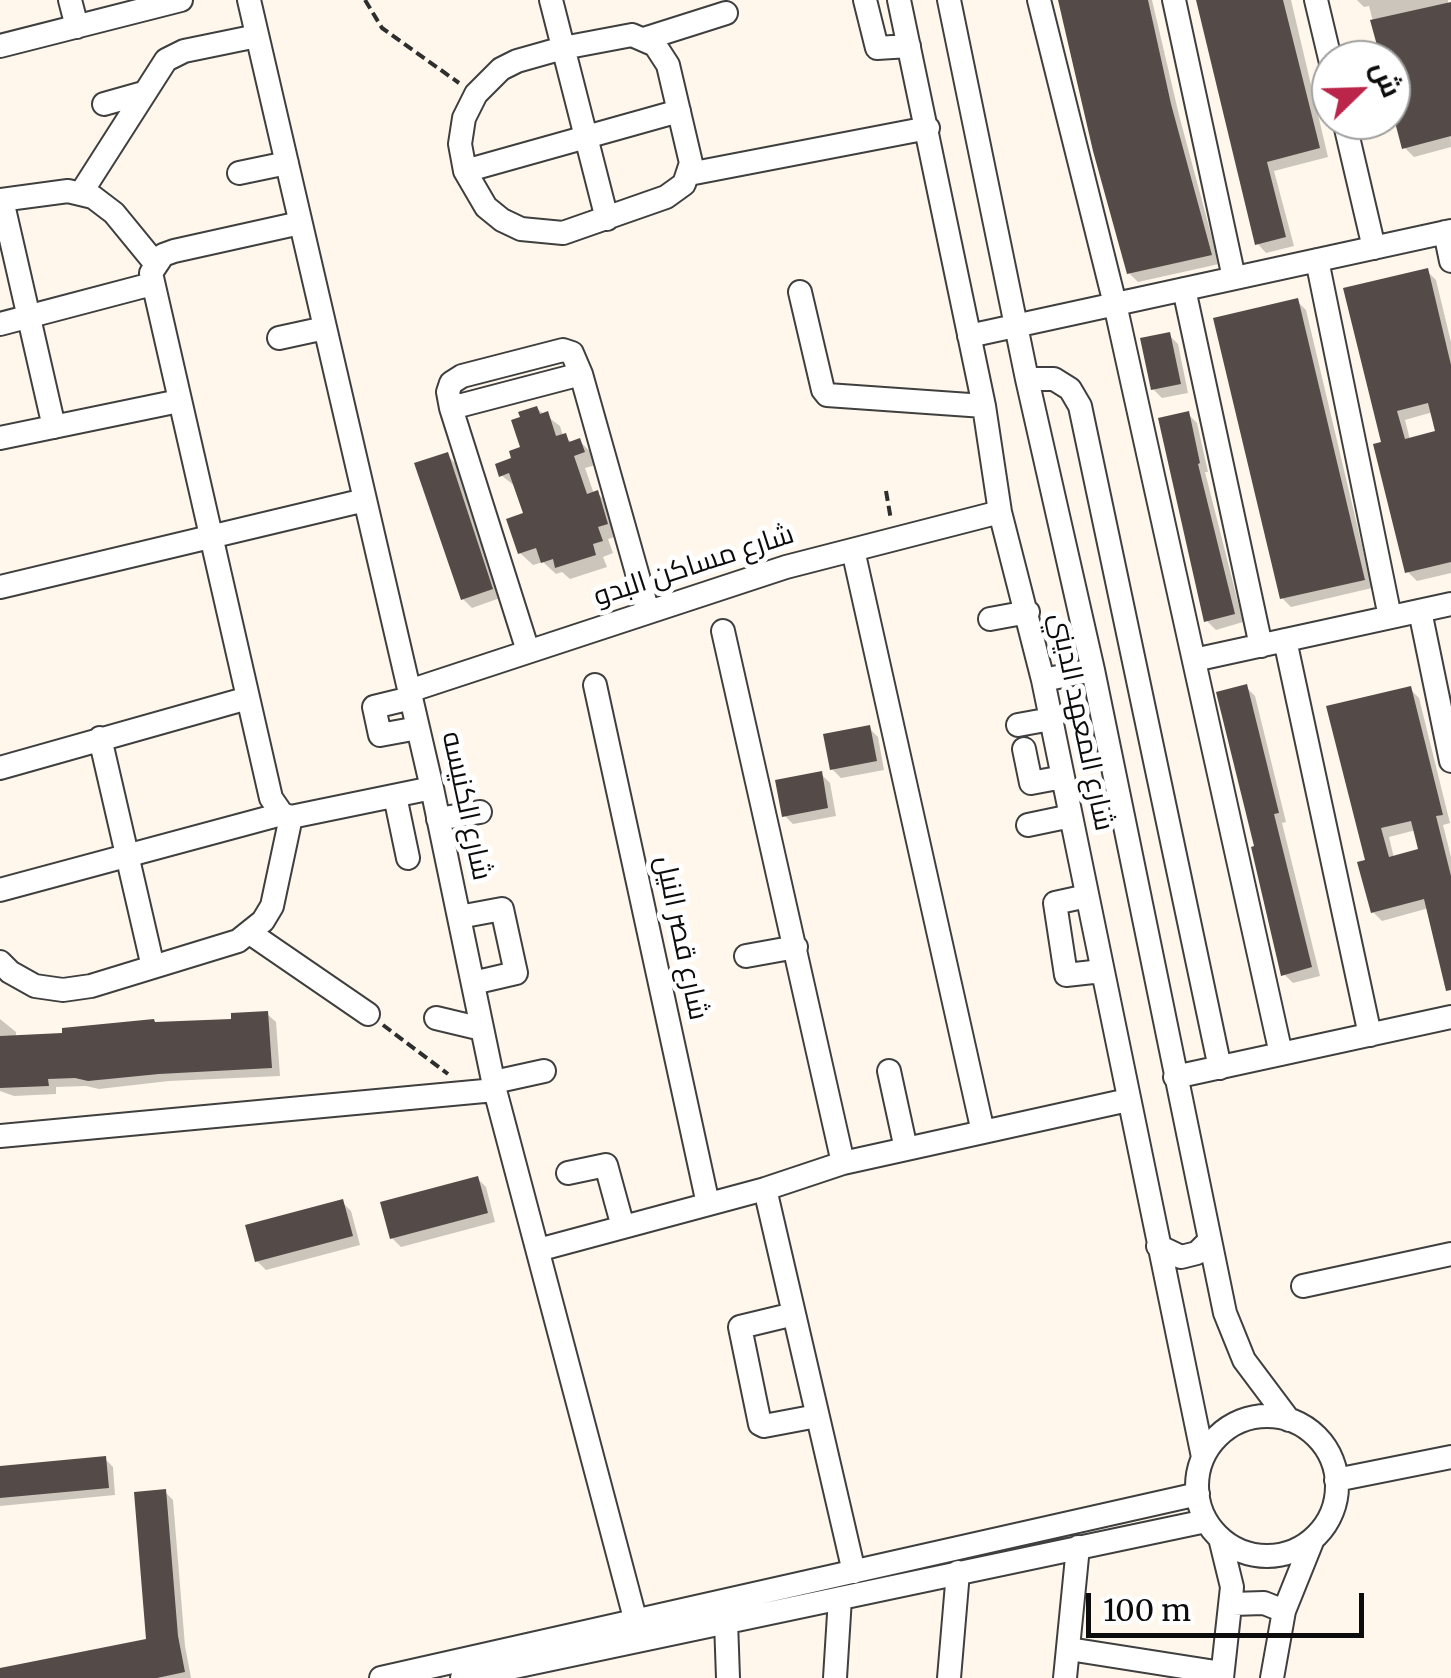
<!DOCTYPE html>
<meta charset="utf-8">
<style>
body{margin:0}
#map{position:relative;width:1451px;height:1678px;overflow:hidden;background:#fff7eb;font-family:Merriweather,Cairo,serif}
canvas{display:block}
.north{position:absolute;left:1311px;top:40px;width:100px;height:100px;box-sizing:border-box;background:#fff;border:2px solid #9e9e9e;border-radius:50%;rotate:67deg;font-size:28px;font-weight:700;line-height:40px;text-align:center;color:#0c0c0c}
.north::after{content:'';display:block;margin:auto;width:35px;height:45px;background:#ba2549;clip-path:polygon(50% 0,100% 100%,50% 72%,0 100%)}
.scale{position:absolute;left:1086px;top:1593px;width:278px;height:45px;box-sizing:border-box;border:5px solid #0c0c0c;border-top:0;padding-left:12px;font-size:30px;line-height:35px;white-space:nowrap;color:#0c0c0c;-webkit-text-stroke:8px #fff;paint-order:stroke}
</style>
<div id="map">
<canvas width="1451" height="1678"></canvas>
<div class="north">ش</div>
<div class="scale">100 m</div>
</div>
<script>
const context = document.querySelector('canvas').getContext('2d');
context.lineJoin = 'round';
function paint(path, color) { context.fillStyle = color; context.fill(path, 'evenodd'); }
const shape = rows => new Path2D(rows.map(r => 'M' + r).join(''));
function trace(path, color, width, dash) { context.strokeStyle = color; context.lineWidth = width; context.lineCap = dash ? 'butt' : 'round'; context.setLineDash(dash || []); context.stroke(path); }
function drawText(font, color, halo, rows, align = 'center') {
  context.font = font + ' Merriweather,Cairo,serif'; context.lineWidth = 10; context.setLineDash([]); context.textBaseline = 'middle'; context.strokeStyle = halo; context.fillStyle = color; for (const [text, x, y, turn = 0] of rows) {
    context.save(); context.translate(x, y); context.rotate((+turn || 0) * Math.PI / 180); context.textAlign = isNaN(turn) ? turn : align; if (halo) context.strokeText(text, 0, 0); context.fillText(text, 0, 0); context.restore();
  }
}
const shadow = shape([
 [1061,0,1152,0,1179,115,1219,264,1138,282,1129,273],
 [1198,0,1291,0,1328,157,1274,171,1294,246,1266,253,1258,244],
 [1357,0,1448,0,1451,147,1414,157,1405,148,1391,94,1391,60,1383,60,1369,6,1364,7],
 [1427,271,1436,280,1451,342,1451,573,1417,581,1408,572,1384,444],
 [1433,412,1438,433,1410,440,1405,420],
 [1297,301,1306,310,1372,588,1291,607,1282,598],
 [1169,335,1178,344,1188,393,1162,398,1153,389],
 [536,408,560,426,563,436,573,443,579,441,592,453,596,465,585,468,594,494,597,493,610,505,618,536,608,539,613,553,603,557,607,567,570,579,562,572,556,574,543,562,533,565,520,553,526,515,516,487,501,475,523,449],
 [1188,414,1197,423,1208,472,1205,472,1243,622,1216,630,1207,621],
 [447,455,456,464,500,598,472,608,463,599],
 [1246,687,1255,696,1286,822,1282,823,1320,976,1293,983,1284,974,1257,848],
 [1410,689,1419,698,1450,823,1443,825,1451,857,1451,984,1429,908,1382,921,1373,912,1368,862],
 [1416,830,1422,851,1394,858,1389,837],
 [869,728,878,737,884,770,841,778,832,769],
 [821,774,830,783,836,816,793,824,784,815],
 [267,1014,276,1022,280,1076,169,1081,99,1089,86,1086,56,1087,56,1094,14,1096,0,1091,0,1019,16,1032,16,1038,156,1025,234,1021],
 [477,1178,486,1187,495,1222,401,1247,392,1238],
 [342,1202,351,1211,360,1245,266,1270,257,1261],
 [105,1459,113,1467,115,1495,0,1506,0,1469],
 [165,1492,173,1500,185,1646,191,1678,0,1678,0,1670,149,1641]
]);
const building = shape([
 [1058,0,1148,0,1171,104,1212,255,1127,274,1093,151],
 [1196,0,1283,0,1320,148,1267,162,1286,237,1255,245],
 [1451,2,1451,136,1402,149,1391,107,1391,60,1381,60,1370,20],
 [1428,268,1451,365,1451,562,1405,573,1373,444,1381,442,1343,288],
 [1428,403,1435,431,1405,439,1397,411],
 [1298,298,1365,580,1280,599,1213,318],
 [1170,332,1181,384,1151,390,1140,338],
 [537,406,540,414,548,411,556,436,566,433,569,442,580,438,585,452,574,456,587,494,598,490,608,524,598,527,603,541,593,544,596,555,555,568,553,559,541,563,536,548,518,554,506,519,523,513,509,473,499,477,495,464,511,458,509,451,520,447,511,420,520,417,518,412],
 [1189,411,1200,463,1198,464,1235,614,1204,622,1158,418],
 [448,452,493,589,461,600,414,463],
 [1247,684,1279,813,1274,814,1312,967,1281,976,1251,847,1254,846,1216,692],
 [1411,686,1443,815,1436,816,1451,876,1451,990,1446,991,1424,899,1371,913,1357,862,1365,860,1326,706],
 [1411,821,1418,849,1389,857,1381,828],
 [870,725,877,761,830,770,823,734],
 [822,771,828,808,782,817,775,780],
 [268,1011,272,1068,159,1074,88,1081,75,1078,48,1079,49,1086,0,1088,0,1036,62,1033,62,1028,154,1019,155,1022,231,1019,231,1013],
 [478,1176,488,1213,390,1239,380,1202],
 [343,1199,353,1236,255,1262,245,1225],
 [106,1456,109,1488,0,1498,0,1466],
 [166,1489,178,1636,185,1672,157,1678,0,1678,0,1668,146,1639,134,1492]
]);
const path = shape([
 [365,0,382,28,459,83],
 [886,491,891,520],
 [383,1025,448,1074]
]);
const minor = shape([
 [70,0,77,27],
 [249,0,432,788,495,1090,636,1622],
 [551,0,607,219],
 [865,0,877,48,909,46],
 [899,0,984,406,1000,512,1043,680,1203,1457],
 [949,0,1027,379,1093,670,1225,1313,1244,1360,1289,1420],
 [1039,0,1115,304,1281,1054],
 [1174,0,1234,278],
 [1316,0,1331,63],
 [632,35,655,45,668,65,691,163,684,184,666,197,563,233,521,229,502,220,486,207,465,171,460,144,464,118,476,94,501,69,517,61,563,48,632,35],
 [644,39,726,13],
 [0,46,181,0],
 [104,104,143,93],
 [1344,120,1374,248],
 [465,171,679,111],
 [239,173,287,163],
 [689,174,928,128],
 [81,193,166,60,184,51,257,36],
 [0,200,68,191,93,197,114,213,155,263],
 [2,200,54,427],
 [300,223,174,251,163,255,151,273,271,798,282,814,291,817,432,788],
 [1445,232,1451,261],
 [1317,260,1390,617],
 [1184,289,1261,646],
 [800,292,823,390,827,395,984,406],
 [0,324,152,284],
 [969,336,1451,231],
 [279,338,325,328],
 [1027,379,1054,379,1070,389,1080,406,1220,1068],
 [451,408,581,374],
 [0,438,179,401],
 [853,550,983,1132],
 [0,587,365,500],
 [1420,611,1451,761],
 [990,619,1028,612],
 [723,631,843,1163],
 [1285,640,1370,1035],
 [528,651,451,408,448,392,451,383,462,376,563,350,572,353,581,374,648,612],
 [1194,660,1451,604],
 [1043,680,1093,670],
 [595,685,708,1204],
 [409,691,786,567,1000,512],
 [411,698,374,707,380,735,418,728],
 [1018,725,1051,719],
 [100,738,153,967],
 [1024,749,1031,783,1063,777],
 [0,768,248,698],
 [395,796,408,858],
 [438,819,480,812],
 [1028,825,1071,816],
 [0,890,282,814],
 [1087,896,1055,903,1066,975,1102,971],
 [459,917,502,909,516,973,473,983],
 [250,933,368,1014],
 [746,956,796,947],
 [0,962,10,972,35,986,63,990,91,986,238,941,263,921,272,906,291,817],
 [436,1018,482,1029],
 [889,1071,906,1149],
 [1175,1077,1451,1017],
 [494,1082,544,1071],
 [0,1136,495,1090],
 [568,1173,606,1165,623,1227],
 [765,1189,854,1572],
 [1158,1246,1181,1257,1197,1253,1209,1241],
 [538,1250,765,1189,843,1163,1128,1100],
 [1303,1286,1451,1254],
 [794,1314,740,1327,760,1424,764,1426,817,1416],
 '1197 1486a70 70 0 1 1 140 0a70 70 0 1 1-140 0Z',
 [1336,1480,1451,1457],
 [1220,1538,1232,1587,1222,1678],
 [1232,1604,1264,1603,1284,1611],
 [726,1621,728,1678],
 [1069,1649,1222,1673],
 [381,1678,1198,1494],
 [462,1678,1206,1521],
 [835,1678,840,1598],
 [949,1678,958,1572],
 [1065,1678,1078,1547],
 [1272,1678,1284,1611,1313,1539]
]);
const streetNames = [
 ["شارع مساكن البدو",694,566,-18],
 ["شارع المعهد الديني",1081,722,78],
 ["شارع الكنيسه",466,806,78],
 ["شارع قصر النيل",681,938,78]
];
paint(shadow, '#0003');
paint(building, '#544b48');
trace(minor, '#3f3f3f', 26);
trace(path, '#2e2e2e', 4, [10, 5]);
trace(minor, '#fff', 22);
drawText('28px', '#0c0c0c', '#fff', streetNames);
</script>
